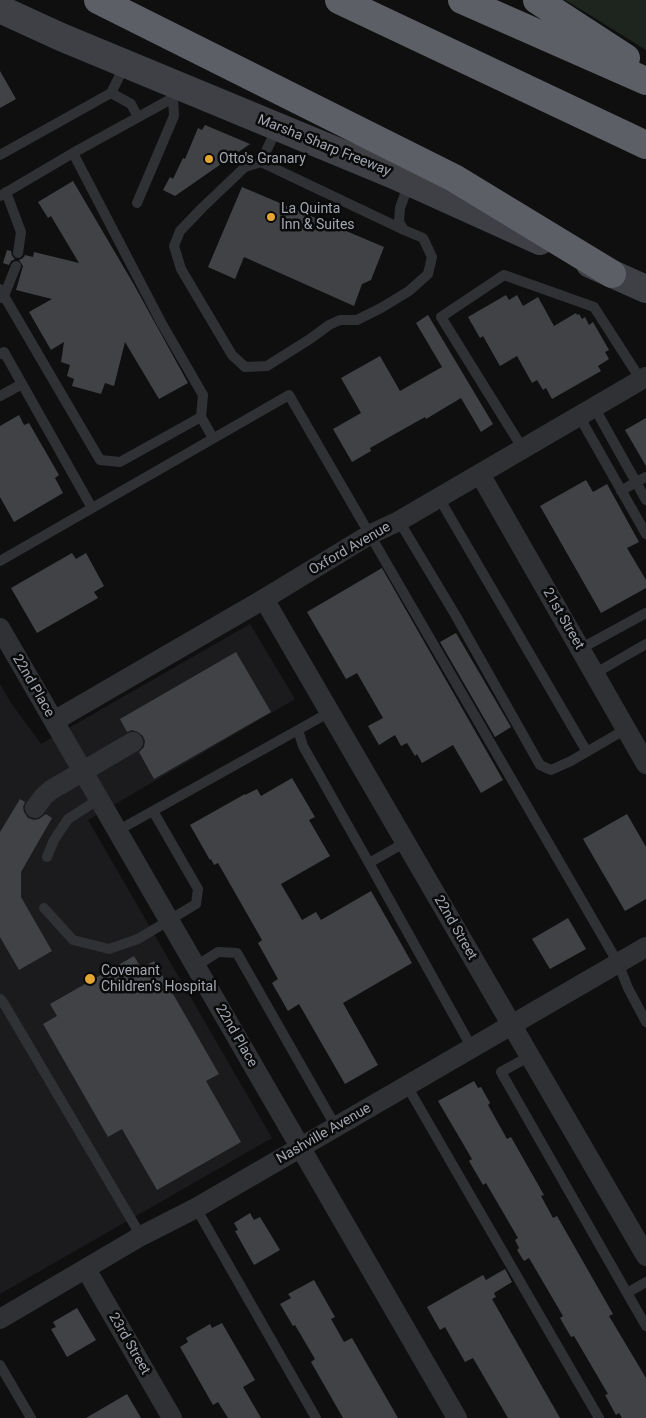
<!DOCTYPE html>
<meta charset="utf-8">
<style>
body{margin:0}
canvas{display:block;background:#0f0f10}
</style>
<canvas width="646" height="1418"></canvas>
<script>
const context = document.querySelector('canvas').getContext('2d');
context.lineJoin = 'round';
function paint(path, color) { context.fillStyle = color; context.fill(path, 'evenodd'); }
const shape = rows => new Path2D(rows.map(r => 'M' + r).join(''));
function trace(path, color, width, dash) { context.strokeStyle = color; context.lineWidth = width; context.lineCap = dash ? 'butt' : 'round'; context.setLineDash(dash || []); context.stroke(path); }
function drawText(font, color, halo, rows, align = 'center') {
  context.font = font + ' Roboto,sans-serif'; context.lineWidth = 5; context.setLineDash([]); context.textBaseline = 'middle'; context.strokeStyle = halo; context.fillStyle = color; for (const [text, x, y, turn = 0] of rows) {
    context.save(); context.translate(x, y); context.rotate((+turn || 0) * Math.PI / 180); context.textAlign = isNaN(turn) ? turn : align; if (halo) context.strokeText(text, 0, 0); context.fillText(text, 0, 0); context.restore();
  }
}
const built = shape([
 [250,624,295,699,88,820,272,1138,0,1294,0,684,11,703,41,744]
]);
const green = shape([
 [565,0,646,0,646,50,585,12]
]);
const building = shape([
 [0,71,16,99,0,108],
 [205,125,250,144,175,196,163,190,170,177,173,179,183,158,185,159,198,128,202,130],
 [73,181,133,283,188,383,159,399,125,342,114,386,105,383,101,394,72,386,74,379,67,376,70,365,61,362,64,342,51,350,29,312,52,299,16,290,23,266,19,260,23,258,25,255,33,257,34,252,79,263,51,216,48,218,38,202],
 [242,187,384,247,371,280,362,284,354,306,244,257,235,279,208,267],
 [7,250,11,251,12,256,15,259,11,261,9,265,3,263],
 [506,295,509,300,517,295,523,306,538,297,554,326,576,313,577,315,579,314,582,319,585,317,589,325,593,322,609,350,605,352,609,359,598,366,601,371,552,399,546,388,543,390,537,380,532,383,517,356,500,366,483,336,480,338,468,317],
 [428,315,493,424,481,432,461,398,426,419,425,417,370,448,371,451,352,462,333,429,361,413,341,378,380,356,400,391,442,367,416,323],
 [19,415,24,425,29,423,59,475,55,478,63,493,14,522,0,497,0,426],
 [646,418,646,466,625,430],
 [586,480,593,492,607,484,639,542,627,548,646,580,646,588,601,613,540,506],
 [72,553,76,559,86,553,104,586,94,592,98,598,37,633,11,588],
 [382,568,503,780,481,793,453,745,422,763,417,754,415,756,407,743,401,746,395,735,379,745,368,726,383,718,357,673,346,679,307,612],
 [456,633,511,727,495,737,440,642],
 [236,652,271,712,154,779,139,752,144,747,145,741,143,736,138,732,132,730,127,732,120,719],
 [292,778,315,817,309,820,330,856,281,884,302,920,316,912,321,920,371,891,412,963,343,1003,378,1065,345,1084,299,1004,288,1011,272,983,278,979,258,943,262,940,218,863,214,865,211,859,210,860,190,825,245,794,245,795,257,789,261,796],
 [20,799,25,802,23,807,24,812,28,818,34,820,39,819,46,814,52,818,21,872,21,897,52,951,19,970,0,937,0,832],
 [627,814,646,847,646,899,625,911,583,839],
 [568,918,586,949,550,969,532,939],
 [134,956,141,968,154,961,219,1074,206,1081,241,1142,157,1190,122,1129,108,1137,43,1024,57,1016,50,1004],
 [474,1081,478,1088,481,1087,490,1103,488,1105,507,1139,511,1137,544,1195,541,1196,553,1218,557,1216,613,1314,609,1316,646,1378,646,1418,622,1418,619,1413,616,1415,605,1395,608,1394,574,1336,571,1337,560,1318,563,1316,529,1258,524,1261,517,1250,519,1248,515,1240,518,1238,486,1183,483,1185,469,1161,472,1159,438,1101],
 [250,1213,254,1220,260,1217,280,1250,254,1265,235,1231,238,1230,234,1223],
 [505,1269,512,1282,494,1293,496,1297,492,1299,560,1418,508,1418,473,1358,465,1362,445,1327,440,1330,427,1307,483,1275,486,1280],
 [314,1280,335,1317,331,1319,344,1342,352,1338,398,1418,343,1418,311,1362,315,1359,295,1325,293,1326,280,1304,291,1298,288,1294],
 [77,1308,96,1340,67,1357,51,1329,56,1327,53,1322],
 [222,1323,255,1380,243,1387,261,1418,228,1418,218,1402,213,1405,180,1347,188,1342,186,1338,210,1324,212,1328],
 [127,1394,141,1418,86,1418]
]);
const lane = shape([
 [176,87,173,98,73,153,162,324,203,395,201,417],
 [111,93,131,104,138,117],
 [277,128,261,162,245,167,202,208,180,231,174,246,181,269,232,355,245,367,267,366,310,339,329,325,340,320,357,320,381,308,409,291,428,274,432,257,423,238,404,230,399,222,400,208,409,183],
 [0,155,111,93,125,65],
 [261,162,404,230],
 [6,192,21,232,18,253],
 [0,196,73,153],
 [137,203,174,116,173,98],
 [0,289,100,460,120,462,201,417,213,438],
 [0,298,4,296,16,266],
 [0,354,4,352,92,508],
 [0,396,22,384],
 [594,407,636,482,646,477],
 [579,416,646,534],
 [523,449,441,317,504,275,594,307,641,380],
 [621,491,636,482,646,500],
 [439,498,587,752],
 [399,521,456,616,540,765,551,770,571,761,626,729],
 [0,561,289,395,618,963,628,988,646,1022],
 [580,649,646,613],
 [594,674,646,644],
 [330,712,298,730,303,746,369,863],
 [117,831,298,730],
 [406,842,369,863,472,1048],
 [47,857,54,840,68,819,99,799],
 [44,908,73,940,109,949,138,939,196,904,198,889,153,811],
 [196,966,218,952,237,953,336,1127],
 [0,999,3,1002,141,1236],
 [530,1056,501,1072,627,1293],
 [407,1086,599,1418],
 [196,1208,316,1418],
 [646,1282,627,1293,646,1326],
 [0,1365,31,1418]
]);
const street = shape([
 [480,474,646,764],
 [264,599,646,1256],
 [0,628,457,1418],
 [54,721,264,599,369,535,399,521,646,377],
 [35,808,44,796,51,790,133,742],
 [86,1269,172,1418],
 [0,1319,141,1236,196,1208,646,947]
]);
const secondary = shape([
 [0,9,61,37,394,175,540,241],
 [590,264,646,289]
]);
const highway = shape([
 [98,0,454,178,612,274],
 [339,0,646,145],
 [462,0,646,81],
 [537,0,626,58]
]);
const markers = [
 [209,159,5,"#e4a633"],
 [271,217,5,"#e4a633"],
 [90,979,6,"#e4a633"]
];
const streetNames = [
 ["Marsha Sharp Freeway",324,146,22],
 ["Oxford Avenue",350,549,-30],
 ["21st Street",563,619,60],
 ["22nd Place",33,686,60],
 ["22nd Street",455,928,60],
 ["22nd Place",236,1036,60],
 ["Nashville Avenue",324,1134,-30],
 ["23rd Street",129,1344,60]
];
const poiNames = [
 ["Otto's Granary",219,159],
 ["La Quinta",281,209],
 ["Inn & Suites",281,225],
 ["Covenant",101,971],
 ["Children’s Hospital",101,987]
];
paint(built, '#1b1b1d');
paint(green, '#1e241e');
paint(building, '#404246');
trace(lane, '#303135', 10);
trace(street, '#303135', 20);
trace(secondary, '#3e4045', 28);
trace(highway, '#5c5f65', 28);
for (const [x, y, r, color] of markers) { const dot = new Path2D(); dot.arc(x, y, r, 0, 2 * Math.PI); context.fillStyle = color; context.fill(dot); trace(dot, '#0a0a0b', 2); }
drawText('14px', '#a1a6b0', '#0a0a0b', streetNames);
drawText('14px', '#a1a6b0', '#0a0a0b', poiNames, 'left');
</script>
